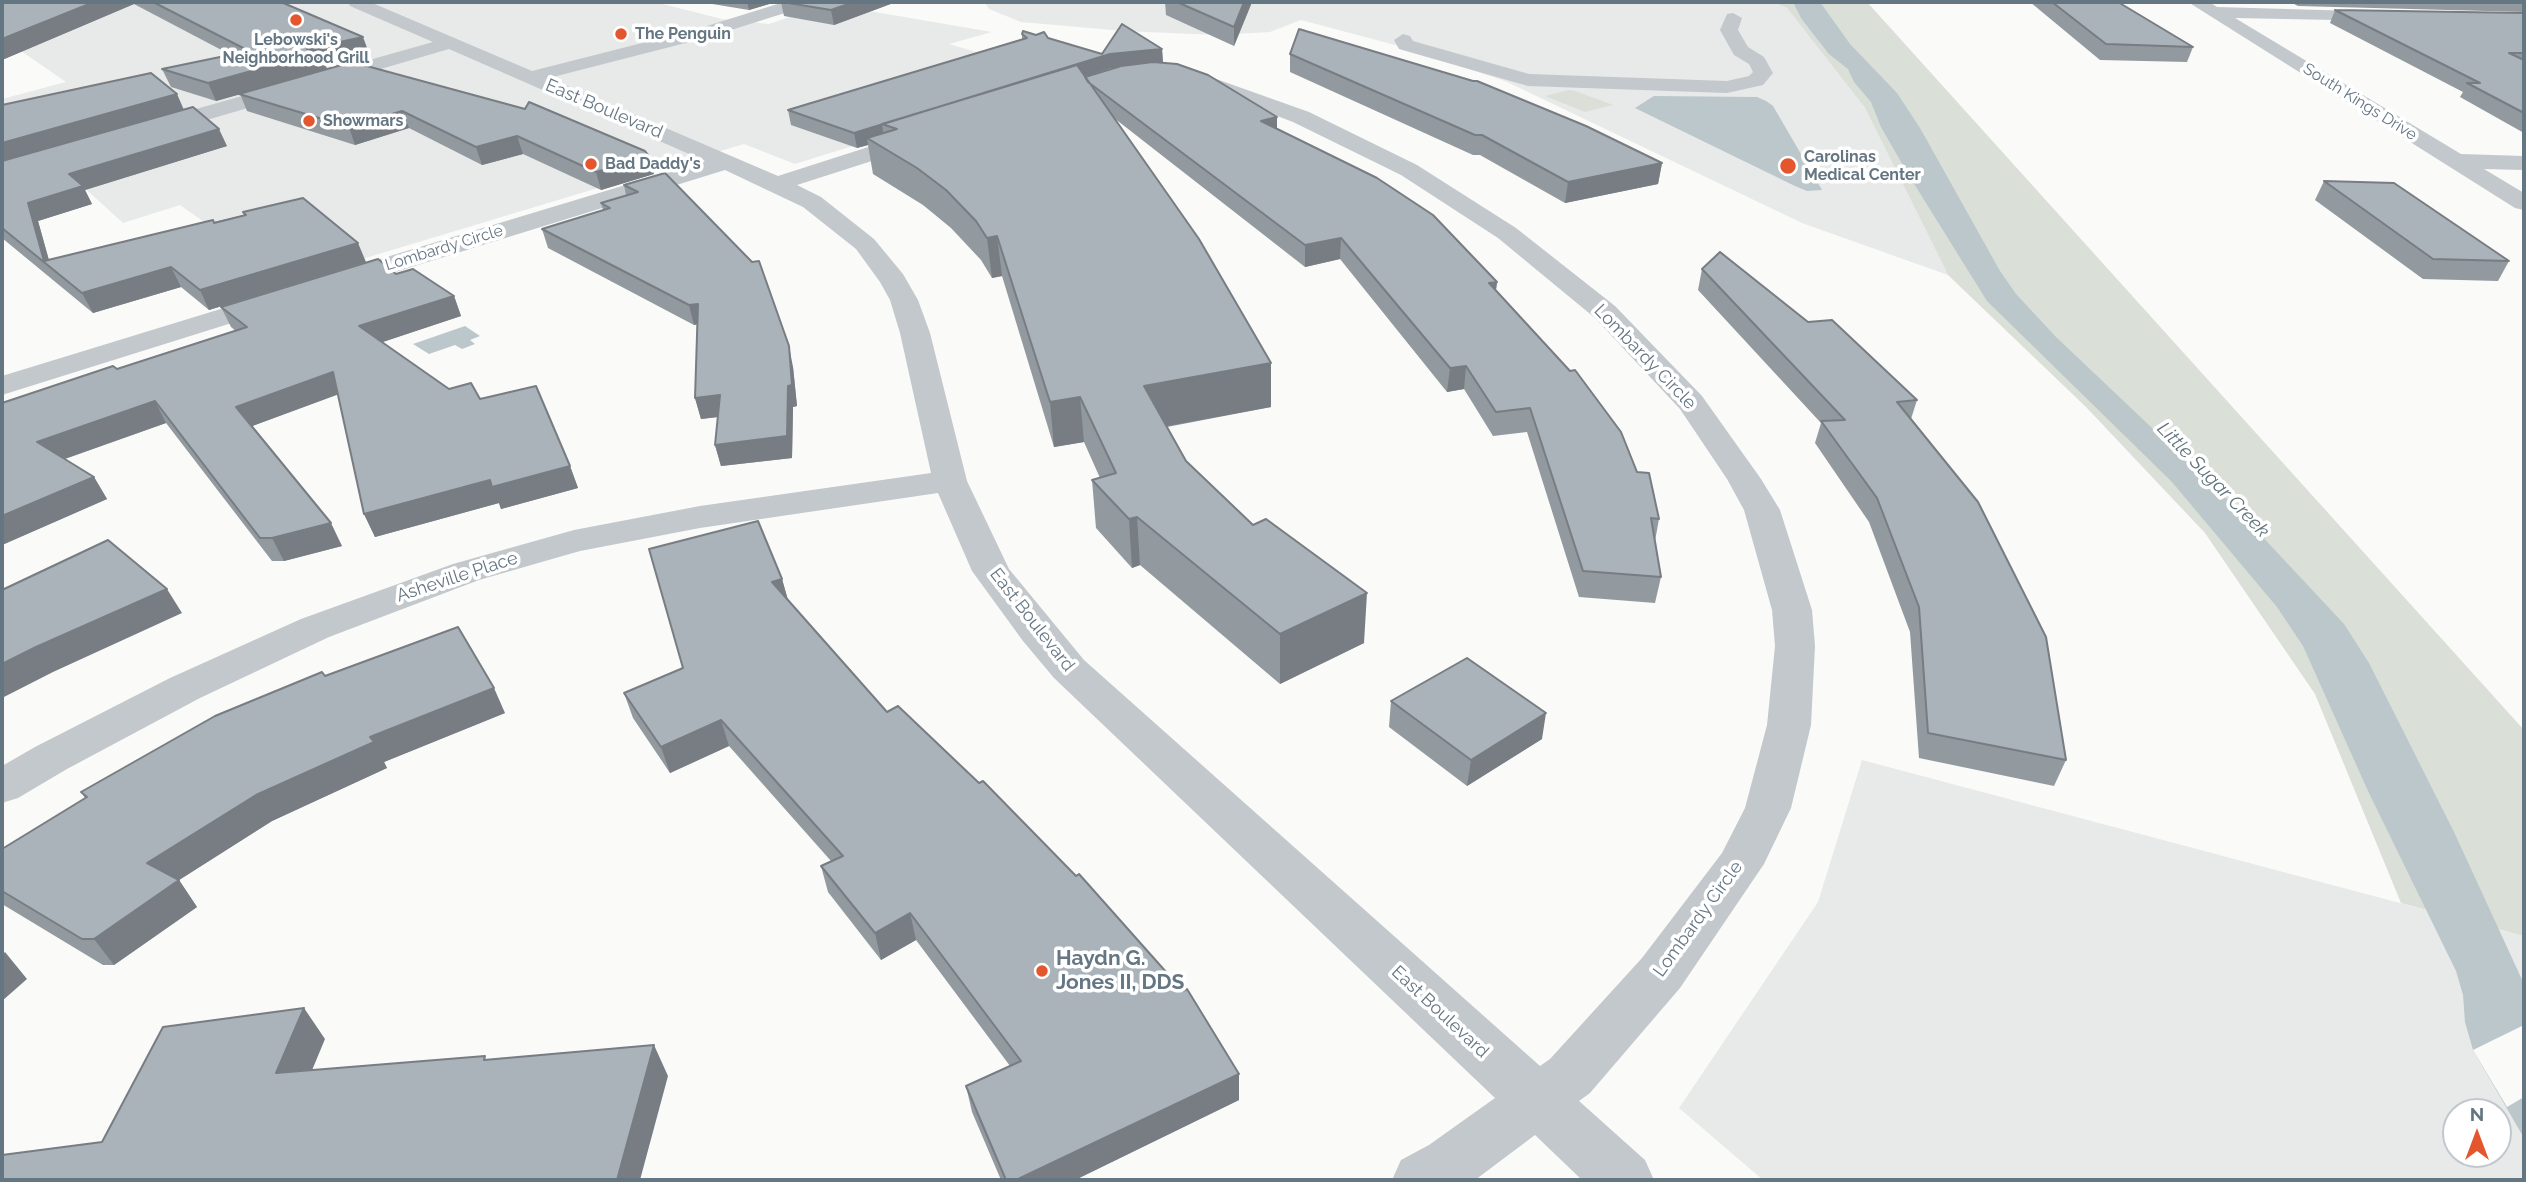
<!DOCTYPE html>
<style>
body{margin:0}
#map{position:relative;width:2526px;height:1182px;overflow:hidden;background:#fafaf8;font-family:Raleway,sans-serif}
canvas{display:block}
.frame{position:absolute;inset:0;border:4px solid #657683;pointer-events:none}
.north{position:absolute;left:2442px;top:1098px;width:70px;height:70px;box-sizing:border-box;background:#fff;border:2px solid #c1c8cd;border-radius:50%;rotate:0deg;font-size:19px;font-weight:700;line-height:28px;text-align:center;color:#657683}
.north::after{content:'';display:block;margin:auto;width:24px;height:32px;background:#e4572e;clip-path:polygon(50% 0,100% 100%,50% 72%,0 100%)}
</style>
<div id="map">
<canvas width="2526" height="1182"></canvas>
<div class="frame"></div>
<div class="north">N</div>
</div>
<script>
const context = document.querySelector('canvas').getContext('2d');
context.lineJoin = 'round';
function paint(path, color) { context.fillStyle = color; context.fill(path, 'evenodd'); }
const shape = rows => new Path2D(rows.map(r => 'M' + r).join(''));
function trace(path, color, width, dash) { context.strokeStyle = color; context.lineWidth = width; context.lineCap = dash ? 'butt' : 'round'; context.setLineDash(dash || []); context.stroke(path); }
function drawText(font, color, halo, rows, align = 'center') {
  context.font = font + ' Raleway,sans-serif'; context.lineWidth = 7; context.setLineDash([]); context.textBaseline = 'middle'; context.strokeStyle = halo; context.fillStyle = color; for (const [text, x, y, turn = 0] of rows) {
    context.save(); context.translate(x, y); context.rotate((+turn || 0) * Math.PI / 180); context.textAlign = isNaN(turn) ? turn : align; if (halo) context.strokeText(text, 0, 0); context.fillText(text, 0, 0); context.restore();
  }
}
const built = shape([
 [70,2,655,2,722,19,769,24,828,4,992,32,949,44,1067,79,795,164,744,144,289,281,180,205,123,223,2,113,2,99,66,82,2,38,2,16],
 [984,2,1772,2,1787,8,1865,108,1948,275,1802,223,1505,81,1399,46,1301,20,1270,32,1217,35,1123,31,1021,22,989,9],
 [1862,760,2524,936,2524,1180,1763,1180,1679,1108,1818,902],
 [2456,1112,2498,1112,2498,1154,2456,1154]
]);
const green = shape([
 [1772,2,1867,2,2524,730,2524,936,2401,903,2315,694,2205,533,2086,407,1948,275,1865,108,1787,8],
 [1569,90,1575,91,1613,105,1585,112,1545,96]
]);
const water = shape([
 [1793,2,1820,2,1850,44,1897,93,1920,128,2000,271,2016,294,2056,337,2228,500,2344,624,2369,663,2454,832,2524,984,2524,1138,2473,1050,2465,1022,2463,995,2456,971,2368,791,2303,646,2277,607,2172,482,1987,301,1908,174,1881,127,1871,102,1854,82,1848,69,1829,54,1814,35,1801,18],
 [1654,96,1757,97,1766,101,1773,106,1822,190,1807,191,1795,186,1635,108],
 [465,326,480,336,470,340,475,344,462,349,455,345,429,354,413,344]
]);
const pier = shape([
 [2524,1025,2524,1097,2507,1107,2473,1050]
]);
const minor = shape([
 [348,2,370,2,532,71,697,29,784,2,809,2,807,6,709,37,549,78,778,176,912,133,928,133,931,138,928,143,797,185,821,197,874,239,903,274,918,300,930,333,967,481,1009,569,1084,660,1540,1066,1550,1059,1642,958,1722,853,1745,808,1767,725,1775,646,1772,610,1744,510,1727,479,1680,409,1595,318,1498,238,1401,175,1293,122,1177,78,1174,74,1177,70,1191,70,1309,112,1417,165,1516,228,1615,306,1702,396,1761,479,1780,510,1812,610,1815,646,1811,725,1791,808,1764,864,1680,988,1590,1093,1579,1101,1645,1160,1654,1180,1582,1180,1535,1135,1475,1180,1392,1180,1401,1160,1429,1145,1495,1098,1054,678,1023,641,972,571,938,493,700,528,580,551,479,580,329,637,200,698,67,769,18,798,2,803,2,766,35,747,170,678,301,619,453,564,574,530,700,506,931,473,900,333,890,300,880,282,856,249,803,207,725,170,347,287,337,289,327,287,323,281,327,275,705,161,449,49,159,134,151,136,143,134,140,129,143,124,433,42,350,6,348,2],
 [2188,2,2209,2,2217,7,2392,12,2395,16,2392,20,2386,21,2235,18,2461,154,2524,156,2524,170,2484,169,2524,193,2524,210,2515,208,2188,2],
 [1733,13,1742,18,1738,30,1748,47,1764,57,1773,73,1763,85,1727,93,1528,86,1399,49,1394,40,1403,34,1410,36,1413,41,1529,74,1727,81,1749,76,1753,72,1749,64,1734,55,1720,30,1727,14,1733,13],
 [276,292,286,294,290,300,286,306,2,395,2,376,276,292]
]);
const wall = shape([
 [2,2,281,2,369,53,325,63,327,69,649,156,654,174,601,190,523,154,482,165,409,128,355,145,247,111,240,94,216,101,171,87,162,69,231,55,134,4,2,60],
 [700,2,776,2,749,10],
 [781,2,896,2,834,25,784,16],
 [1165,2,1252,2,1234,46,1166,15],
 [2030,2,2118,2,2193,47,2187,62,2100,60],
 [2290,2,2524,2,2524,12,2298,6],
 [2335,10,2524,13,2524,133,2460,97,2463,92,2330,23],
 [1022,34,1048,38,1102,54,1162,49,1163,63,1277,129,1497,282,1496,290,1637,472,1659,519,1655,541,1661,577,1655,603,1579,597,1527,432,1493,436,1464,389,1447,392,1340,259,1305,267,1114,118,1271,363,1271,407,1167,427,1186,461,1364,643,1280,684,1140,565,1132,568,1096,528,1092,480,1100,478,1084,442,1054,447,1002,276,992,278,981,260,951,228,923,205,873,174,868,145,857,148,791,125,788,110,1022,39],
 [1111,68,1115,68,1085,77],
 [1290,54,1662,163,1658,184,1565,203,1480,155,1473,155,1290,72],
 [2,105,184,110,227,146,85,190,92,204,38,221,49,260,244,215,243,212,366,262,209,310,181,287,93,313,2,238],
 [665,173,793,367,797,406,793,407,792,458,721,466,715,445,718,417,701,419,695,398,697,324,694,325,548,248,542,229,603,210,601,203,626,195,624,185],
 [2324,181,2509,261,2498,281,2423,279,2315,200],
 [1702,269,1808,322,1917,400,1911,419,2066,760,2054,786,1919,758,1910,632,1869,522,1815,443,1821,423,1698,290],
 [396,274,454,296,461,316,382,342,449,389,480,399,570,466,578,488,501,509,499,503,375,537,364,514,338,394,252,426,342,546,284,561,272,561,166,423,65,459,94,477,107,499,2,545,117,369,236,331,231,327,221,307],
 [782,579,788,600,887,712,1239,1100,1075,1180,1001,1180,972,1112,966,1086,1010,1066,916,940,881,960,828,892,821,866,831,861,729,746,670,773,633,718,624,693,683,668],
 [325,676,505,713,384,762,387,768,272,821,179,880,197,907,114,965,103,965,2,904,2,849,85,798,81,792],
 [1391,701,1542,739,1467,786,1389,727]
]);
const shadedWall = shape([
 [94,2,133,2,134,4,2,60,2,39],
 [747,2,776,2,749,10],
 [854,2,896,2,834,25,831,10],
 [1244,2,1252,2,1234,46,1234,27],
 [363,37,369,53,325,63,327,70,216,101,208,83,307,49],
 [1162,49,1163,63,1111,68,898,135,897,129,882,124,1110,54],
 [177,94,184,110,2,163,2,143],
 [402,111,409,128,355,145,349,127],
 [1277,117,1277,136,1261,121],
 [882,124,884,140,867,138,868,145,857,148,854,133],
 [219,129,227,146,85,190,92,204,38,221,51,268,44,261,28,203,69,174],
 [517,136,523,154,482,165,476,147],
 [649,156,654,174,601,190,596,172],
 [1662,163,1658,184,1565,203,1568,182],
 [997,236,1002,276,992,278,987,238],
 [1341,238,1340,259,1305,267,1305,245],
 [358,243,366,262,209,310,200,290],
 [171,267,181,287,93,313,82,293],
 [1497,282,1494,304,1489,283],
 [454,296,461,316,368,347,359,326],
 [698,304,703,323,694,325,689,305],
 [789,346,793,367,797,406,793,407,792,458,721,466,715,445],
 [1271,363,1271,407,1146,430,1144,386],
 [1466,366,1464,389,1447,392,1450,368],
 [333,372,342,393,247,428,236,407],
 [720,395,726,416,701,419,695,398],
 [1080,397,1084,442,1054,447,1050,402],
 [155,401,166,423,50,464,37,442],
 [570,466,578,488,501,509,499,503,375,537,364,514,490,480],
 [94,477,107,499,2,545,2,516],
 [1137,517,1140,565,1132,568,1129,519],
 [331,523,342,546,284,561,272,538],
 [782,579,789,604,772,582],
 [167,589,182,613,53,672,2,698,2,664,36,647],
 [1367,593,1364,643,1280,684,1280,634],
 [494,688,505,713,384,762,387,768,272,821,165,889,147,863,256,795,370,737],
 [1546,713,1542,739,1467,786,1471,760],
 [721,720,729,746,670,773,661,747],
 [179,880,197,907,114,965,94,939],
 [910,913,916,940,881,960,875,933],
 [5,952,27,979,2,1001,2,955],
 [304,1008,325,1039,298,1104,276,1073],
 [654,1045,668,1076,640,1180,617,1180],
 [1239,1074,1239,1100,1075,1180,1016,1180]
]);
const building = shape([
 [2,2,94,2,2,39,2,2],
 [153,2,281,2,363,37,307,49,320,52,208,83,162,69,249,51,153,2],
 [782,2,854,2,831,10,782,2],
 [1177,2,1244,2,1234,27,1177,2],
 [2052,2,2118,2,2193,47,2106,44,2052,2],
 [2335,10,2524,13,2524,53,2509,53,2524,60,2524,113,2467,83,2480,83,2335,10],
 [1122,24,1162,49,1110,54,854,133,788,110,1027,38,1022,34,1023,31,1036,35,1044,32,1048,38,1102,54,1122,24],
 [1299,29,1473,81,1477,81,1586,126,1662,163,1568,182,1482,135,1475,135,1290,54,1299,29],
 [352,62,525,109,529,102,645,151,649,156,596,172,517,136,476,147,402,111,349,127,239,94,352,62],
 [1153,62,1177,64,1208,75,1277,117,1261,121,1377,178,1433,215,1497,282,1489,283,1570,371,1575,370,1621,432,1637,472,1649,473,1659,519,1651,518,1661,577,1583,571,1530,408,1496,412,1466,366,1450,368,1341,238,1305,245,1088,82,1085,77,1121,66,1153,62],
 [1077,65,1199,239,1271,363,1144,386,1186,461,1253,525,1266,519,1367,593,1280,634,1137,517,1129,519,1092,480,1116,473,1080,397,1050,402,997,236,987,238,976,221,946,190,917,168,867,138,897,129,882,124,1077,65],
 [151,73,177,94,2,143,2,105,151,73],
 [193,107,219,129,69,174,83,186,28,203,44,261,213,220,214,223,246,215,243,212,303,198,358,243,200,290,171,267,82,293,2,228,2,161,193,107],
 [665,173,752,262,759,261,789,346,792,385,788,386,787,436,715,445,720,395,695,398,698,304,689,305,542,229,610,208,601,203,638,192,624,185,665,173],
 [2324,181,2394,183,2509,261,2433,259,2324,181],
 [1720,252,1808,322,1832,320,1917,400,1897,402,1978,502,2046,637,2066,760,1928,733,1919,607,1877,498,1821,421,1845,420,1702,269,1720,252],
 [378,259,396,274,413,269,454,296,359,326,449,389,471,383,480,399,536,386,570,466,492,487,490,480,364,514,333,372,236,407,331,523,272,538,260,538,155,401,37,442,94,477,2,516,2,403,113,366,117,369,247,327,221,307,378,259],
 [758,521,782,579,772,582,887,712,898,706,979,783,983,781,1076,876,1079,874,1183,991,1187,989,1239,1074,1016,1180,1006,1180,966,1086,1021,1061,910,913,875,933,821,866,843,856,721,720,661,747,624,693,683,668,649,549,758,521],
 [108,540,167,589,36,647,2,664,2,590,108,540],
 [458,627,494,688,370,737,374,742,256,795,147,863,179,880,94,939,82,939,2,891,2,849,87,797,81,792,215,716,322,672,325,676,458,627],
 [1467,658,1546,713,1471,760,1391,701,1467,658],
 [304,1008,276,1073,485,1056,484,1060,654,1045,617,1180,2,1180,2,1155,102,1142,163,1027,304,1008]
]);
const markers = [
 [296,20,7,"#e4572e"],
 [621,34,7,"#e4572e"],
 [309,121,7,"#e4572e"],
 [591,164,7,"#e4572e"],
 [1788,166,9,"#e4572e"],
 [1042,971,7,"#e4572e"]
];
const farPoinames = [
 ["The Penguin",635,34],
 ["Lebowski's",296,40,"center"],
 ["Neighborhood Grill",296,58,"center"],
 ["Showmars",323,121],
 ["Carolinas",1804,157],
 ["Medical Center",1804,175],
 ["Bad Daddy's",605,164]
];
const farStreetnames = [
 ["South Kings Drive",2360,102,32],
 ["Lombardy Circle",444,248,-17]
];
const streetNames = [
 ["East Boulevard",604,109,23],
 ["Lombardy Circle",1645,357,46],
 ["Asheville Place",457,577,-18],
 ["East Boulevard",1032,620,52],
 ["Lombardy Circle",1698,919,-54],
 ["East Boulevard",1440,1012,43]
];
const waterNames = [
 ["Little Sugar Creek",2213,480,46]
];
const nearPoinames = [
 ["Haydn G.",1056,959],
 ["Jones II, DDS",1056,983]
];
paint(built, '#e8e9e9');
paint(green, '#dadfd7');
paint(water, '#bbc7cb');
paint(pier, '#fafaf8');
paint(minor, '#c3c8cc');
paint(wall, '#929a9f');
paint(shadedWall, '#777d82');
paint(building, '#aab3b9');
trace(building, '#777d82', 2);
for (const [x, y, r, color] of markers) { const dot = new Path2D(); dot.arc(x, y, r, 0, 2 * Math.PI); context.fillStyle = color; context.fill(dot); trace(dot, '#fff', 2.5); }
drawText('bold 16px', '#657683', '#fff', farPoinames, 'left');
drawText('16px', '#657683', '#fff', farStreetnames);
drawText('18px', '#657683', '#fff', streetNames);
drawText('italic 19px', '#60757c', '#fff', waterNames);
drawText('bold 21px', '#657683', '#fff', nearPoinames, 'left');
</script>
